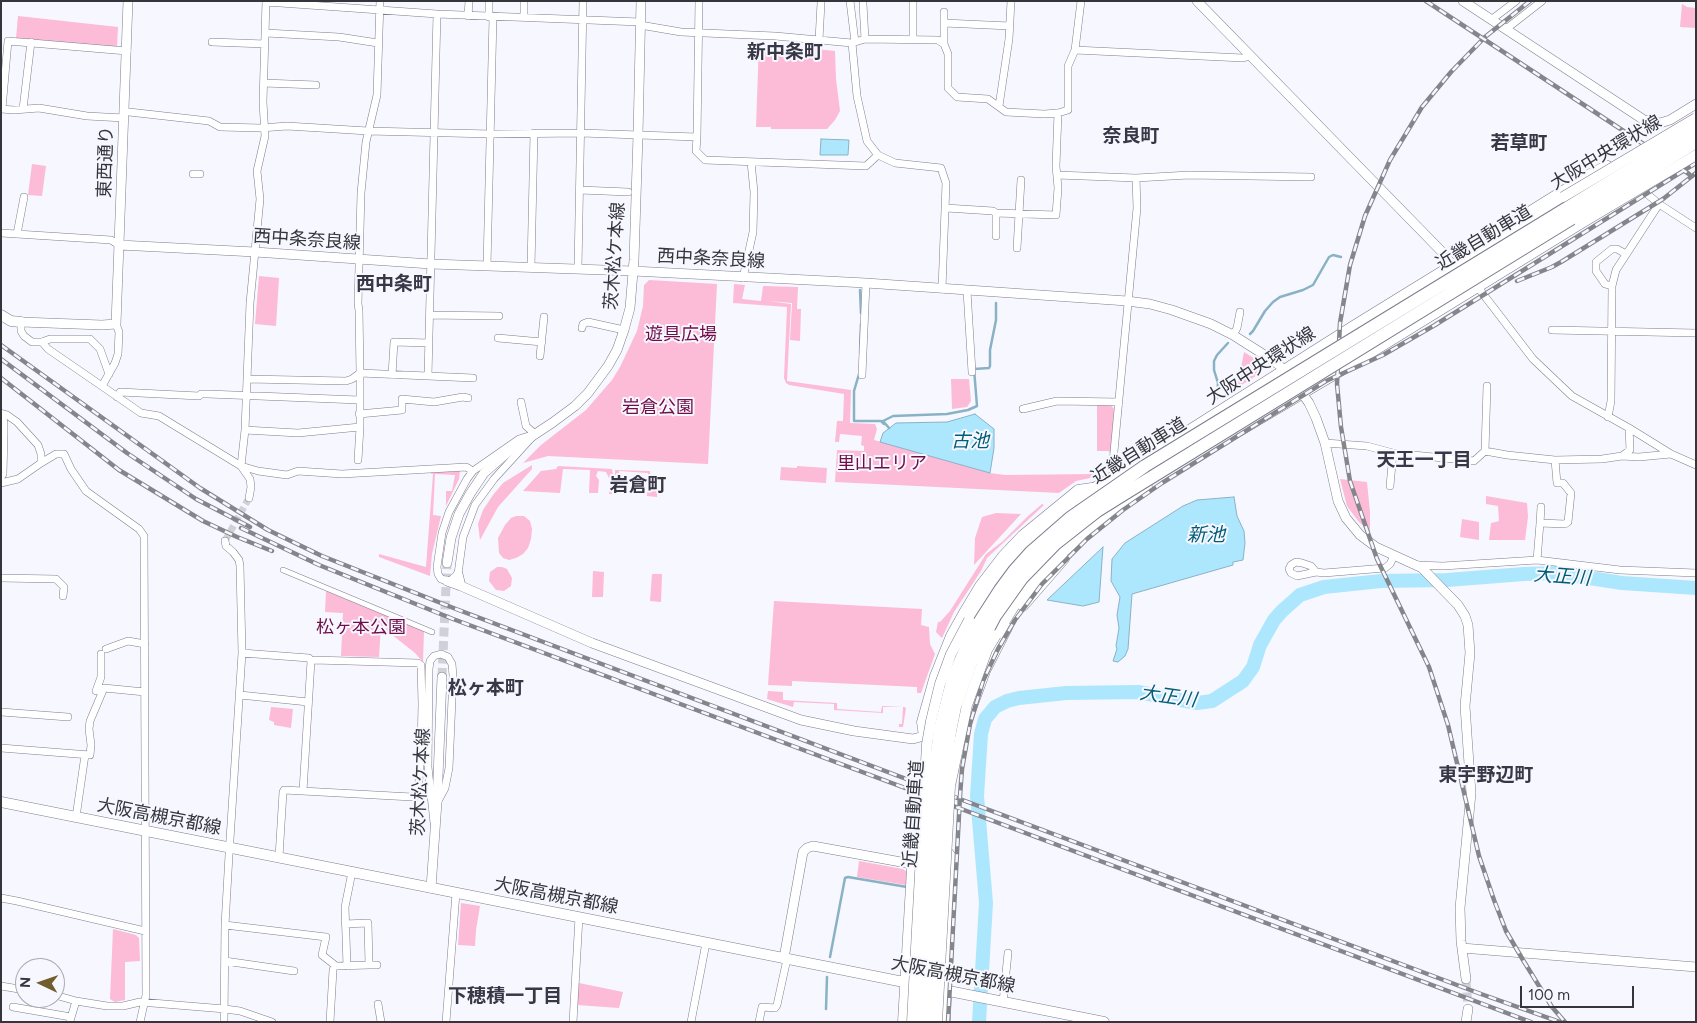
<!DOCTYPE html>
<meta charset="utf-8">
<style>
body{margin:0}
#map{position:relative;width:1697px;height:1023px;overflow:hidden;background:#f7f7ff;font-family:Figtree,sans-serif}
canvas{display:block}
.frame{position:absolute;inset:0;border:2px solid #35353c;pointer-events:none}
.north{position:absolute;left:15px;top:958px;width:50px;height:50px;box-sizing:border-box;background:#f7f7ff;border:1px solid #a9a9b1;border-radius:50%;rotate:273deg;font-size:14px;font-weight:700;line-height:20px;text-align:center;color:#35353c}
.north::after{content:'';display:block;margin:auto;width:18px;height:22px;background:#725e2d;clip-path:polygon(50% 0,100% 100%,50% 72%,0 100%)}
.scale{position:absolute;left:1520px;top:986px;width:114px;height:22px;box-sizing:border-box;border:2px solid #35353c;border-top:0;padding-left:6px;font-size:15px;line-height:18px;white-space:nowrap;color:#35353c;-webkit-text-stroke:4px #f7f7ff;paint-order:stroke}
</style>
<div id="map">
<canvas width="1697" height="1023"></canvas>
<div class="frame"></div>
<div class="north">N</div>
<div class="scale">100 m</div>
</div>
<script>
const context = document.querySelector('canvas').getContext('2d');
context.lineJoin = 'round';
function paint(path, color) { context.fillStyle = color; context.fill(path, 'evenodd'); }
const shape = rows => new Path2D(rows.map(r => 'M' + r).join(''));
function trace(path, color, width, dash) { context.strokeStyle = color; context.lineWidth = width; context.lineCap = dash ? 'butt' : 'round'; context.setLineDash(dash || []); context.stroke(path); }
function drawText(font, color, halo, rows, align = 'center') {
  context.font = font + ' Figtree,"Noto Sans JP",sans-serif'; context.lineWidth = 4; context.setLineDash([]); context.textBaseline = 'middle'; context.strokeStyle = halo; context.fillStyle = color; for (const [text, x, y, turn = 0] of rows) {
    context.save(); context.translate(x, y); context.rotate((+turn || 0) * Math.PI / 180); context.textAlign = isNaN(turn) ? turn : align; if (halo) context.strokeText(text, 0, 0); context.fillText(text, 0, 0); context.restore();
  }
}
const green = shape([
 [1682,4,1687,7,1696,8,1696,28,1680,27],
 [18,16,118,27,117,47,16,38],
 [759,43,835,51,836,79,840,111,835,120,827,129,771,129,771,127,756,127],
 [32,164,46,166,42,196,28,195],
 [259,276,279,278,276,326,255,324],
 [649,280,717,284,708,464,548,456,523,463,541,445,586,410,612,380,620,367,637,331,643,306,644,285],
 [734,284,745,285,742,299,761,301,763,286,798,287,797,309,801,309,800,341,790,340,792,303,768,301,791,304,787,381,851,390,850,423,875,424,877,429,874,440,990,473,1005,475,1096,474,1090,478,1076,481,1059,493,835,482,837,450,864,451,864,446,861,445,862,436,840,434,839,442,835,442,837,421,843,421,844,394,789,385,786,383,784,378,787,307,733,303],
 [1244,352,1260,362,1259,374,1240,386,1238,383],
 [969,379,971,401,967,407,952,409,951,379],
 [1097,405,1111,405,1114,409,1111,453,1108,451,1097,451],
 [532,465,532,469,498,507,480,540,478,524,483,510,493,495,503,483],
 [558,466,612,469,613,475,612,478,609,478,606,472,598,471,596,476,599,480,598,493,589,493,590,470,563,469,560,493,523,491,541,471,556,469],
 [797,466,827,468,826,483,780,480,781,467,797,468],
 [615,470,650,471,650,488,658,488,657,497,647,496,648,473,619,471,618,494,609,494,610,485,615,477],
 [460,471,459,479,446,506,446,491,452,491,455,475,435,474,433,515,441,516,432,554,430,576,379,557,379,554,426,567,433,474,431,474,431,472],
 [1340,479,1367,482,1370,512,1370,532,1358,521,1347,506],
 [1486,496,1527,503,1528,517,1525,540,1489,540,1491,523,1499,521,1498,506,1486,504],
 [1042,504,1044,505,987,558,981,571,954,612,942,638,936,632,938,622,940,622,950,611,986,554,1003,541,1028,516],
 [996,513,1021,514,974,565,975,538,982,517],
 [516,516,524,516,530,521,532,529,531,539,528,548,523,554,516,558,509,560,503,558,499,553,498,538,505,525,511,518],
 [1462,519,1479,522,1479,540,1460,537],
 [497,567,502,567,507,569,512,578,511,586,504,591,496,590,489,581,490,572],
 [593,571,604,572,603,597,592,597],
 [652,574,662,574,661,602,650,601],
 [326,591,424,631,423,662,415,653,381,626,379,657,341,656,343,613,325,612],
 [774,601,922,609,921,625,929,627,930,644,935,654,921,693,917,693,917,687,792,681,792,686,768,685],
 [768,691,783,692,783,700,837,703,837,709,881,712,882,706,904,707,906,708,903,727,899,727,899,724,902,724,903,707,883,707,883,713,834,710,834,704,794,702,793,707,767,699],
 [271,707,293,709,291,728,274,725,274,722,269,720],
 [859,861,903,869,907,872,906,885,857,877],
 [461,903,480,906,476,930,475,946,458,945],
 [113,929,136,935,139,938,140,961,125,962,125,1000,115,1002,110,999],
 [579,983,623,992,619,1008,577,1005]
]);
const water = shape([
 [821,139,849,140,848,155,820,155,821,139],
 [975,414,994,429,994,448,990,473,880,442,883,433,896,423,947,422,975,414],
 [1234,497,1237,516,1244,531,1245,543,1243,560,1233,562,1233,565,1132,594,1128,649,1125,656,1118,662,1113,661,1117,649,1116,646,1119,628,1117,615,1120,597,1111,581,1112,559,1125,543,1183,506,1197,500,1234,497],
 [1103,547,1099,602,1083,606,1047,600,1103,547]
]);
const stream = shape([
 [860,290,861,313],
 [1250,334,1253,331,1265,311,1273,302,1280,297,1303,290,1313,285,1329,257,1333,255,1341,257],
 [860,353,861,324],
 [859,374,854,391,854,421,881,421,884,424],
 [1217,398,1218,383,1214,370,1214,361,1217,355,1228,343],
 [889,428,883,421,893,416,947,414,968,410,977,406,974,369,989,368,990,366,990,350,996,320,996,303],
 [830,957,845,878,848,877,907,887],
 [826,1009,827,977]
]);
const river = shape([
 [979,1022,986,903,977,796,981,734,985,719,995,707,1007,701,1019,698,1066,693,1138,692,1197,703,1212,701,1243,681,1253,667,1260,645,1274,620,1282,611,1300,595,1324,587,1381,581,1447,580,1524,574,1557,573,1622,583,1696,588]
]);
const minorTunnel = shape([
 [225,541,249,498]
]);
const tertiaryTunnel = shape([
 [442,677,447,563],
 [1466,979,1468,1009]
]);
const pedestrian = shape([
 [283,570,432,632]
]);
const minor = shape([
 [850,1,855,42],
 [913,1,913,39],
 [266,2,437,14,640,22],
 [863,4,865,39],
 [944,12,944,44],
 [468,16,469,1],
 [489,17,489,1],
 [524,17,524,1],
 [1491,20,1516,1],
 [944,23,1010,26],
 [640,25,681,32,775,36,852,43,857,96,867,141,878,155,895,163,941,168,946,183,942,289],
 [1506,29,1542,1],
 [266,33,339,37,378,43],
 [819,40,821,3],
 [212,42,265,44],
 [852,43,865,39,938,40,944,44,948,54,948,88,957,97,988,99,1006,112,1044,114,1058,113,1068,110,1068,66,1075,50,1081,1],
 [1075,50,1243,58,1250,56],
 [264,83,316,85],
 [999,106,1009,39,1011,1],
 [1,109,14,110,39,108,87,116,124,118],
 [2,109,8,41,127,51],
 [23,109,31,42],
 [129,112,209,121,220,127,261,128,287,126,368,131,491,134,581,133,697,137,696,151,705,160,866,166,878,155],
 [697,137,699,1],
 [193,174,200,174],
 [1057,175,1136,178,1189,175,1311,177],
 [1639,187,1659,204],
 [580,190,628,192],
 [946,208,993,211,996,213,996,236],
 [996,213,1056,215,1058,188,1056,166,1058,113],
 [1,233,111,240,119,245],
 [17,234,24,197],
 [1017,248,1021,180],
 [1459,258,1470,247,1589,173,1607,164,1614,168],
 [487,266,493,17],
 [531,267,534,133],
 [578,269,583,1],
 [743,278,753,232,754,192,751,162],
 [1612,286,1605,284,1596,271,1596,262,1612,249,1617,249,1626,254],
 [1480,290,1533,359,1572,396,1629,428,1671,454,1696,465],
 [967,291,972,372],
 [430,315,499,316],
 [21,322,21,331,24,336,32,342,42,342,50,339,90,339,100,349,109,374],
 [582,328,583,324,588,322,624,330],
 [1552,330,1696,333],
 [1233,335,1237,328,1240,312],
 [498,338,542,342],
 [42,342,48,349,141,413,159,416,241,466,258,471,287,475,298,471,342,474,466,467,473,471],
 [540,356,544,317],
 [392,375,394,342,429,343],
 [862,375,866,283],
 [428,376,437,14],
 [247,379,346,381,352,379,360,373,359,310,358,304,361,193,366,142,377,95,380,1],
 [102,386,115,363,118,354,119,332,116,324],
 [117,397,120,392,199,396,201,394,208,394,359,400],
 [521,402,526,426,535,434],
 [1023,409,1057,401,1119,402],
 [1,413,4,422,4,434,3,474,1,477],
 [359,414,402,410,402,399,434,402,463,397,468,398],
 [1608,417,1611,401,1612,286,1616,270,1659,204,1696,228],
 [245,430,298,433,360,427],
 [535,434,494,479,475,505,463,537,458,574,450,581,441,579,438,574,437,567,442,533,449,512,467,479,473,471,519,439,535,434],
 [1325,443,1367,446,1393,453,1474,461,1485,451,1507,455,1555,460,1602,459,1622,456,1639,457,1671,454],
 [1485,451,1487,386],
 [1622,456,1630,450,1629,428],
 [358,460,360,427,360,373,473,378],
 [41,463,56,454,64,454,71,469,86,491,139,529,144,536,146,995,140,1022],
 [1118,473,1113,467,1113,462,1137,208,1136,178],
 [1,483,18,479,41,463,41,454,38,445,17,422,7,415,3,414],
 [1390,486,1393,453],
 [249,498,251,487,250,479,241,466,245,430,250,303,260,199,257,171,265,136,263,102,266,1],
 [1540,523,1541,507],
 [1537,560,1540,523,1565,524,1568,522,1571,493,1563,483,1557,483,1555,460],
 [1417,565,1443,566,1537,560,1620,570,1696,573],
 [1316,572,1311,566,1302,563,1296,562,1291,565,1289,569,1291,573,1297,576,1316,572,1324,573,1385,568,1390,564,1394,556],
 [1,578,56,579,64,587,63,596],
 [106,649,128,641,145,644],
 [242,653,309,658,311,661],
 [96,691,101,677,101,654],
 [240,695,308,702],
 [1,712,68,717],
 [1,748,90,755,91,745,89,729,90,721,104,688,145,692],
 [76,817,85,755],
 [434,823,428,767,429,669,430,661,434,656,441,654,448,657,452,664,453,676,449,768,445,788,438,801],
 [279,857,283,792,284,790,412,797,418,796,421,750,422,704,421,665,418,663,314,660,311,661,303,791],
 [1,898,17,901,145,931],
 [345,924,368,923,369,965,377,965],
 [225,925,326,937,322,955,336,966,369,965],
 [225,961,294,971],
 [347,966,345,907,352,872],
 [1,986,25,990],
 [55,995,76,1001,107,1006,123,1006,140,1002,225,1009,240,1011,272,1022],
 [1003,1002,1008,953],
 [378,1004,381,1022],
 [13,1007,71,1017],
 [70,1021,76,1001],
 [224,1022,225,925,229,855,242,653,240,566,239,560,233,552,226,546,225,541],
 [330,1022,333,970],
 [446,1022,456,893],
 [573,1022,579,917],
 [691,1022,706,943],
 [759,1022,762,1007,775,1008,777,1005,787,959]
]);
const tertiary = shape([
 [1197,1,1446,256,1452,265],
 [1463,1,1644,120,1660,123,1670,120,1696,104],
 [119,245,255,252,431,264,633,271,866,283,1127,301,1150,304,1172,310,1211,324,1233,335,1266,356,1279,365,1287,375],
 [21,322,102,325,116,324,128,1],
 [1299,389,1309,403,1316,418,1325,443,1338,501,1346,518,1360,535,1376,547,1422,568,1458,605,1465,616,1468,625,1470,653,1465,706,1471,793,1460,908,1461,941,1466,979],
 [447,563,451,538,459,514,470,494,484,473,508,452,552,423,575,406,588,393,608,366,617,350,624,330,630,308,634,260,638,135,641,1],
 [458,574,461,586],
 [447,581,461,586,592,643,801,720,854,731,913,739,924,736],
 [431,888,437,802,442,677],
 [1462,948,1696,967],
 [784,958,803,852,807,848,813,846,912,864],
 [1466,1022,1468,1009]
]);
const secondary = shape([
 [1,315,11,321,21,322]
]);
const primary = shape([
 [1241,430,1364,357,1580,224],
 [1023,606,1064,559],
 [969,620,994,580,1017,553,1049,522,1094,488,1169,443,1355,325,1563,197],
 [996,635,1016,603,1048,565,1104,517,1147,487],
 [967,720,985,671,1007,628],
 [931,743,924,736,922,722,935,676,951,636,965,611,980,586,1003,556,1023,535,1078,490,1092,488],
 [1,802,1104,1022],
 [943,846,952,858,945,1022],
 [903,1022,913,852,916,845,924,842,929,842]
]);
const rail = shape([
 [1426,1,1689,174],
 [1530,1,1485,37,1451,72,1422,107,1390,160,1365,216,1350,265,1340,323,1337,384,1341,427,1350,481,1377,559,1429,667,1448,725,1479,856,1494,900,1506,931,1523,960,1552,1007,1565,1022],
 [1517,281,1552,267,1561,262,1663,199,1696,173],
 [1,345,200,488,268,530,322,556,456,609,901,777,1481,994,1560,1022],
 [1,359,127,453,196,499,250,527],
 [1,378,119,470,203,521,237,537,272,551],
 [241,528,319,565,453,619,1531,1022],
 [948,1022,960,796,962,769,970,724,983,681,998,649,1015,620,1042,584,1087,539,1123,510,1162,483,1326,381,1383,355,1435,325,1696,163]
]);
const primaryBridge = shape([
 [1563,197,1696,118],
 [1580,224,1696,155],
 [912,1022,927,744,931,721,940,684,951,654,969,620],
 [937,1022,950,786,967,705,987,650,996,635]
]);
const motorwayBridge = shape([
 [920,1022,933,784,940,729,953,678,973,632,1000,590,1014,571,1031,552,1070,518,1145,466,1696,129],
 [929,1022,942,784,950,732,955,707,972,660,995,616,1022,578,1055,544,1097,511,1121,496,1696,142]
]);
const streetNames = [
 ["大阪中央環状線",1606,153,-31],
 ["東西通り",106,162,-88],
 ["近畿自動車道",1484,238,-31],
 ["西中条奈良線",307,240,4],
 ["茨木松ケ本線",615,256,-86],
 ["西中条奈良線",711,259,3],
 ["大阪中央環状線",1261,366,-33],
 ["近畿自動車道",1139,451,-32],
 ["茨木松ケ本線",421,782,-87],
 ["近畿自動車道",914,814,-86],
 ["大阪高槻京都線",159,817,11],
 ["大阪高槻京都線",556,896,11],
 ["大阪高槻京都線",953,975,11]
];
const parkNames = [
 ["遊具広場",681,335],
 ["岩倉公園",658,408],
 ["里山エリア",882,464],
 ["松ヶ本公園",361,628]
];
const neighbourhoodNames = [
 ["新中条町",785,52],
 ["奈良町",1131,136],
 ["若草町",1519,143],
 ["西中条町",394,284],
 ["天王一丁目",1424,460],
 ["岩倉町",638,485],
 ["松ヶ本町",486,688],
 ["東宇野辺町",1486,775],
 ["下穂積一丁目",505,996]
];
const waterNames = [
 ["古池",970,441],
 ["新池",1206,535],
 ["大正川",1562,577,4],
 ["大正川",1168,697,8]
];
paint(green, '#fcbbd7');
paint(water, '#ade7fe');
trace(water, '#89b2c4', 1);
trace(stream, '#89b2c4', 2.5);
trace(river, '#ade7fe', 14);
trace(minorTunnel, '#d0d0d8', 7, [7, 3.5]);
trace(tertiaryTunnel, '#d0d0d8', 9, [9, 4.5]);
trace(pedestrian, '#7e7d8f', 6);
trace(minor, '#7e7d8f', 8);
trace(tertiary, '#7e7d8f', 10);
trace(secondary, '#7e7d8f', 11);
trace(primary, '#7e7d8f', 11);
trace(pedestrian, '#fff', 5);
trace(minor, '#fff', 7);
trace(tertiary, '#fff', 9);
trace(secondary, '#fff', 10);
trace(primary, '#fff', 10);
trace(rail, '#85858c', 4.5);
trace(rail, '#f7f7ff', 2.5, [8]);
trace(primaryBridge, '#7e7d8f', 11, []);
trace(motorwayBridge, '#7e7d8f', 14, []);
trace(primaryBridge, '#fff', 10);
trace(motorwayBridge, '#fff', 12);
drawText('18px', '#35353c', '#f7f7ff', streetNames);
drawText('18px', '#700c46', '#f7f7ff', parkNames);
drawText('bold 19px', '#383746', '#f7f7ff', neighbourhoodNames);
drawText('italic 19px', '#005d77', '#f7f7ff', waterNames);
</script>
